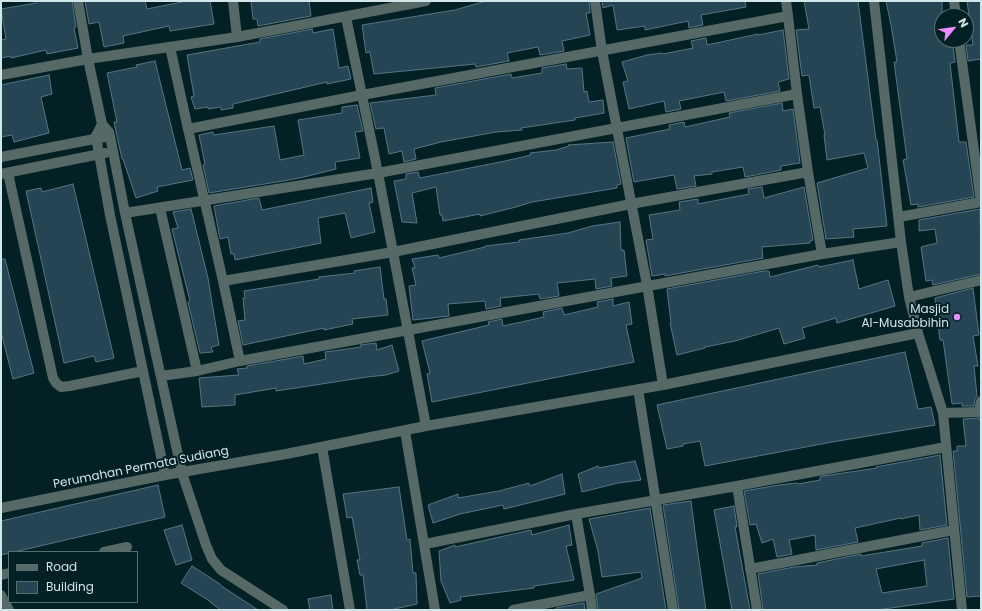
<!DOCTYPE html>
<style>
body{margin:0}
#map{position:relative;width:982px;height:611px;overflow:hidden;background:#032125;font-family:Poppins,sans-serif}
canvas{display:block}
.frame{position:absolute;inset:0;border:2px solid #d1e6e9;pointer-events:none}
.legend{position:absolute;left:8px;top:551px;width:130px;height:52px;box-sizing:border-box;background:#032125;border:1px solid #557073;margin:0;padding:5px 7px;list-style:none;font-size:12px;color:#d1e6e9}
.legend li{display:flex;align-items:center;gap:8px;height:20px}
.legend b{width:20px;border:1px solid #557073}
.north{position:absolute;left:934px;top:8px;width:40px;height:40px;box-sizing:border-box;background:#032125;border:1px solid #557073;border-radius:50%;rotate:61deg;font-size:11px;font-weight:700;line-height:16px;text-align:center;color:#d1e6e9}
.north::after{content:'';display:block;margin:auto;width:14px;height:18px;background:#e98efe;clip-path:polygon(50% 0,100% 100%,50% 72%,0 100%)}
</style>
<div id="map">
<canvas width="982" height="611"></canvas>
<div class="frame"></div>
<ul class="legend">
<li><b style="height:5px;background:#566967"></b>Road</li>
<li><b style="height:11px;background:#264554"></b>Building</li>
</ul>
<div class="north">N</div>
</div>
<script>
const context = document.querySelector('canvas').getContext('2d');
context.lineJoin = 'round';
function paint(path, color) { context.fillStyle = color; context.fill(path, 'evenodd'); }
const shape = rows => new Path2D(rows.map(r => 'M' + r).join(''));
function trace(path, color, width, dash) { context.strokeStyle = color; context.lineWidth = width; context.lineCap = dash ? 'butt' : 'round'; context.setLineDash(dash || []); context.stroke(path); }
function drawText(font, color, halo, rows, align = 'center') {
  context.font = font + ' Poppins,sans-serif'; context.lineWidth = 4; context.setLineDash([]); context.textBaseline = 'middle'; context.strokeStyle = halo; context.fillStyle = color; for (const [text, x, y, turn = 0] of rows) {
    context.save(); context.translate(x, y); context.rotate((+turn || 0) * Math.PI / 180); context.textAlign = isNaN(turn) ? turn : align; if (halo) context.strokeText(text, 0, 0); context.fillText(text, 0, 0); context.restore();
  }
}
const building = shape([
 [35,1,72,1,76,27,74,28,78,48,47,54,46,50,11,58,11,56,1,58,1,40,6,39,1,9,36,3,35,1],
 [85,1,145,1,147,9,187,1,210,1,214,24,170,31,169,26,123,36,124,43,104,47,99,22,89,24,85,1],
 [251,1,309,1,311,16,258,26,257,19,253,19,251,1],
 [486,1,589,1,590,13,586,13,590,35,562,41,564,51,540,55,538,47,507,53,509,61,476,67,475,64,374,74,370,52,366,53,362,25,455,10,486,1],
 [602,1,745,1,746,7,701,15,703,25,689,28,688,21,645,30,645,26,617,30,613,5,603,8,602,1],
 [804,1,858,1,876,140,877,140,887,226,853,229,854,237,826,239,817,183,868,168,864,153,827,160,824,135,825,135,820,107,814,108,809,75,802,76,796,30,809,29,804,1],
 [886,1,942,1,942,40,946,40,948,47,953,47,955,62,950,63,959,142,966,142,974,197,918,207,918,204,911,205,903,160,907,159,894,62,897,62,891,25,886,1],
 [967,1,981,1,981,59,968,61,966,45,973,45,967,1],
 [312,29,313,33,333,29,339,68,348,66,351,79,327,84,327,82,233,104,233,108,221,110,221,107,208,109,208,107,195,109,191,97,194,96,187,55,260,42,260,39,312,29],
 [783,30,789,79,778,82,780,91,726,101,724,92,679,101,681,109,666,112,664,101,629,109,623,82,628,81,622,62,647,55,662,53,663,54,693,48,691,41,706,38,707,45,758,34,758,35,783,30],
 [155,61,182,170,190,168,193,180,157,187,158,191,136,198,123,159,122,159,114,122,117,122,107,73,137,67,136,65,155,61],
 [566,64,567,69,582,68,584,92,587,91,589,102,603,100,604,113,575,118,575,120,521,128,522,130,496,132,441,142,414,149,416,159,404,162,402,151,389,154,384,128,376,129,370,103,436,95,435,88,511,74,512,78,542,73,542,68,566,64],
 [49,75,52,94,41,97,49,133,14,142,12,135,1,137,1,85,49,75],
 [782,103,783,111,793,109,800,163,781,166,781,170,745,177,743,167,712,172,712,174,694,176,696,186,677,189,674,175,634,182,626,138,670,129,669,125,684,122,685,127,730,117,729,113,782,103],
 [357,105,363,131,355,132,360,158,335,162,336,169,304,177,283,181,209,193,203,165,205,164,199,135,213,132,214,135,274,126,280,160,304,155,298,120,342,113,342,107,357,105],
 [613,142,621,184,617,185,617,188,532,202,516,207,480,216,480,214,443,221,442,215,440,215,436,187,412,193,417,223,402,222,394,181,406,179,406,174,418,172,420,178,505,161,531,155,530,153,556,150,569,146,568,145,613,142],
 [73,184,114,358,96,362,94,356,64,363,26,191,41,188,42,192,73,184],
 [762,187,764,198,804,187,813,240,810,241,810,243,762,247,763,258,665,276,665,274,652,276,646,240,653,239,649,215,680,210,679,202,698,199,698,204,749,194,748,189,762,187],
 [371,188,373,202,369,203,375,232,351,238,345,213,318,218,321,243,235,260,234,254,231,254,228,237,220,239,214,206,259,198,262,210,371,188],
 [191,209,208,278,219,345,211,347,213,352,200,353,188,302,190,301,172,229,178,228,173,212,191,209],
 [980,209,981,274,933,285,932,280,926,281,921,247,937,243,935,229,919,231,919,220,980,209],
 [620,222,621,250,624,250,627,276,611,278,612,286,596,289,595,279,557,283,559,296,540,299,539,294,500,298,501,306,486,309,485,301,448,304,449,316,413,320,409,286,416,285,412,268,415,268,412,259,438,255,439,258,485,247,485,246,519,242,519,240,568,233,592,226,620,222],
 [1,259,5,259,34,373,13,379,1,332,1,259],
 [853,260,859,289,888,280,895,306,837,323,836,318,802,328,805,338,784,344,779,328,735,341,705,347,705,348,677,355,670,323,671,323,667,289,764,271,769,271,770,277,818,265,819,267,853,260],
 [380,267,384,299,386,299,388,315,352,319,353,324,324,330,324,328,243,345,238,321,245,320,243,298,245,298,244,291,319,279,319,277,355,273,354,271,380,267],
 [973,288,979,335,973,336,978,366,974,366,977,396,975,399,974,406,962,406,962,403,952,404,943,340,940,340,935,298,973,288],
 [613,299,613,306,629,302,632,324,626,325,634,362,432,402,427,374,430,373,422,341,489,325,488,322,502,319,503,326,544,317,543,312,562,308,564,315,598,307,597,302,613,299],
 [376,343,377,350,392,345,399,371,386,375,367,377,276,391,276,388,235,395,235,405,202,407,199,378,239,375,237,369,247,368,247,366,303,356,304,364,326,359,325,352,361,347,360,345,376,343],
 [905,352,918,409,931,407,935,425,832,442,705,466,700,441,683,444,683,446,667,449,657,405,905,352],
 [979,418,980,421,981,420,981,596,967,597,953,451,957,451,957,446,966,446,963,419,979,418],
 [940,455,947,525,920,530,919,515,901,519,901,518,855,528,858,542,816,550,815,535,789,540,792,554,777,557,773,539,762,543,756,524,750,525,744,491,779,485,797,483,798,484,820,480,820,477,823,476,877,468,876,467,940,455],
 [635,461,641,480,618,483,582,492,578,474,598,466,599,468,635,461],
 [562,474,565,494,504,509,503,505,460,514,433,523,428,505,458,494,458,498,499,491,529,483,530,486,562,474],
 [158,485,165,517,1,555,1,521,158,485],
 [399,487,407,540,410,539,413,573,416,573,417,604,390,610,367,610,363,575,360,575,357,560,360,560,352,517,347,518,343,494,399,487],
 [691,501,696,540,706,610,679,610,663,505,691,501],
 [734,506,737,527,735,527,750,610,732,610,714,510,734,506],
 [650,508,666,610,598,610,596,594,642,578,641,572,602,577,598,551,589,519,650,508],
 [182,525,192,560,176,565,164,530,182,525],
 [569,525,572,545,566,546,574,580,534,586,534,588,460,597,461,600,450,603,441,581,439,551,455,545,455,547,531,530,532,535,569,525],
 [948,538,954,599,877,610,763,610,758,574,794,567,817,565,817,563,861,554,861,556,922,546,922,543,948,538],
 [924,560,927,586,882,593,876,569,924,560],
 [192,566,220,584,220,585,258,610,221,610,211,603,211,602,181,583,192,566],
 [331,595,333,610,310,610,308,599,331,595],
 [584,603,585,610,556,610,556,608,584,603]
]);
const minor = shape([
 [233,1,237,37],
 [786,1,788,16],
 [874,1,901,242,909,297,918,333],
 [954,1,956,16],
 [346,17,378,173,426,426],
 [959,40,981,202],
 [170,47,188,129,223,281],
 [1,75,88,59,78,1],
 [102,124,96,136,99,154,110,215,165,475],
 [188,129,362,95,788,16,797,94,808,172,822,254,901,242],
 [1,157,110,136],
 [8,173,53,378,56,383,61,387,70,386,143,371],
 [1,174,105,153],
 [160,208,197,371],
 [125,213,378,173,797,94],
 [899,217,981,202],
 [909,297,981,280],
 [240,361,223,281,393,252,631,204,808,172],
 [161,376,197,371,240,361,822,254],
 [663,385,918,333,943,413,962,610],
 [638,389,673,610],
 [943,413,979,412,981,401],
 [405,431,435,610],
 [322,447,350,610],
 [737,486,757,610],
 [1,508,165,475,286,454,426,426,663,385,647,285,602,51,595,1],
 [425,544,576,514,737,486,946,447],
 [104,552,127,547],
 [750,569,954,530],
 [1,575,9,573],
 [1,595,9,610],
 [590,595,592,610],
 [283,610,221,570,212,559,206,545,182,473,125,213,110,136,109,132,102,124,88,59,237,37,426,1],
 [513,610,590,595,576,514]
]);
const markers = [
 [957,317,4,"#e98efe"]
];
const poiNames = [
 ["Masjid",949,310],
 ["Al-Musabbihin",949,324]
];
const streetNames = [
 ["Perumahan Permata Sudiang",141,468,-11]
];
paint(building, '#264554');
trace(building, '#557585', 1);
trace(minor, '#566967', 10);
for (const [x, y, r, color] of markers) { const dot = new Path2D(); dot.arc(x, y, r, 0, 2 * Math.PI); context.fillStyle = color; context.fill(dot); trace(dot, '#032125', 1.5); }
drawText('12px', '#d1e6e9', '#032125', poiNames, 'right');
drawText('12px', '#d1e6e9', '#032125', streetNames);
</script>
